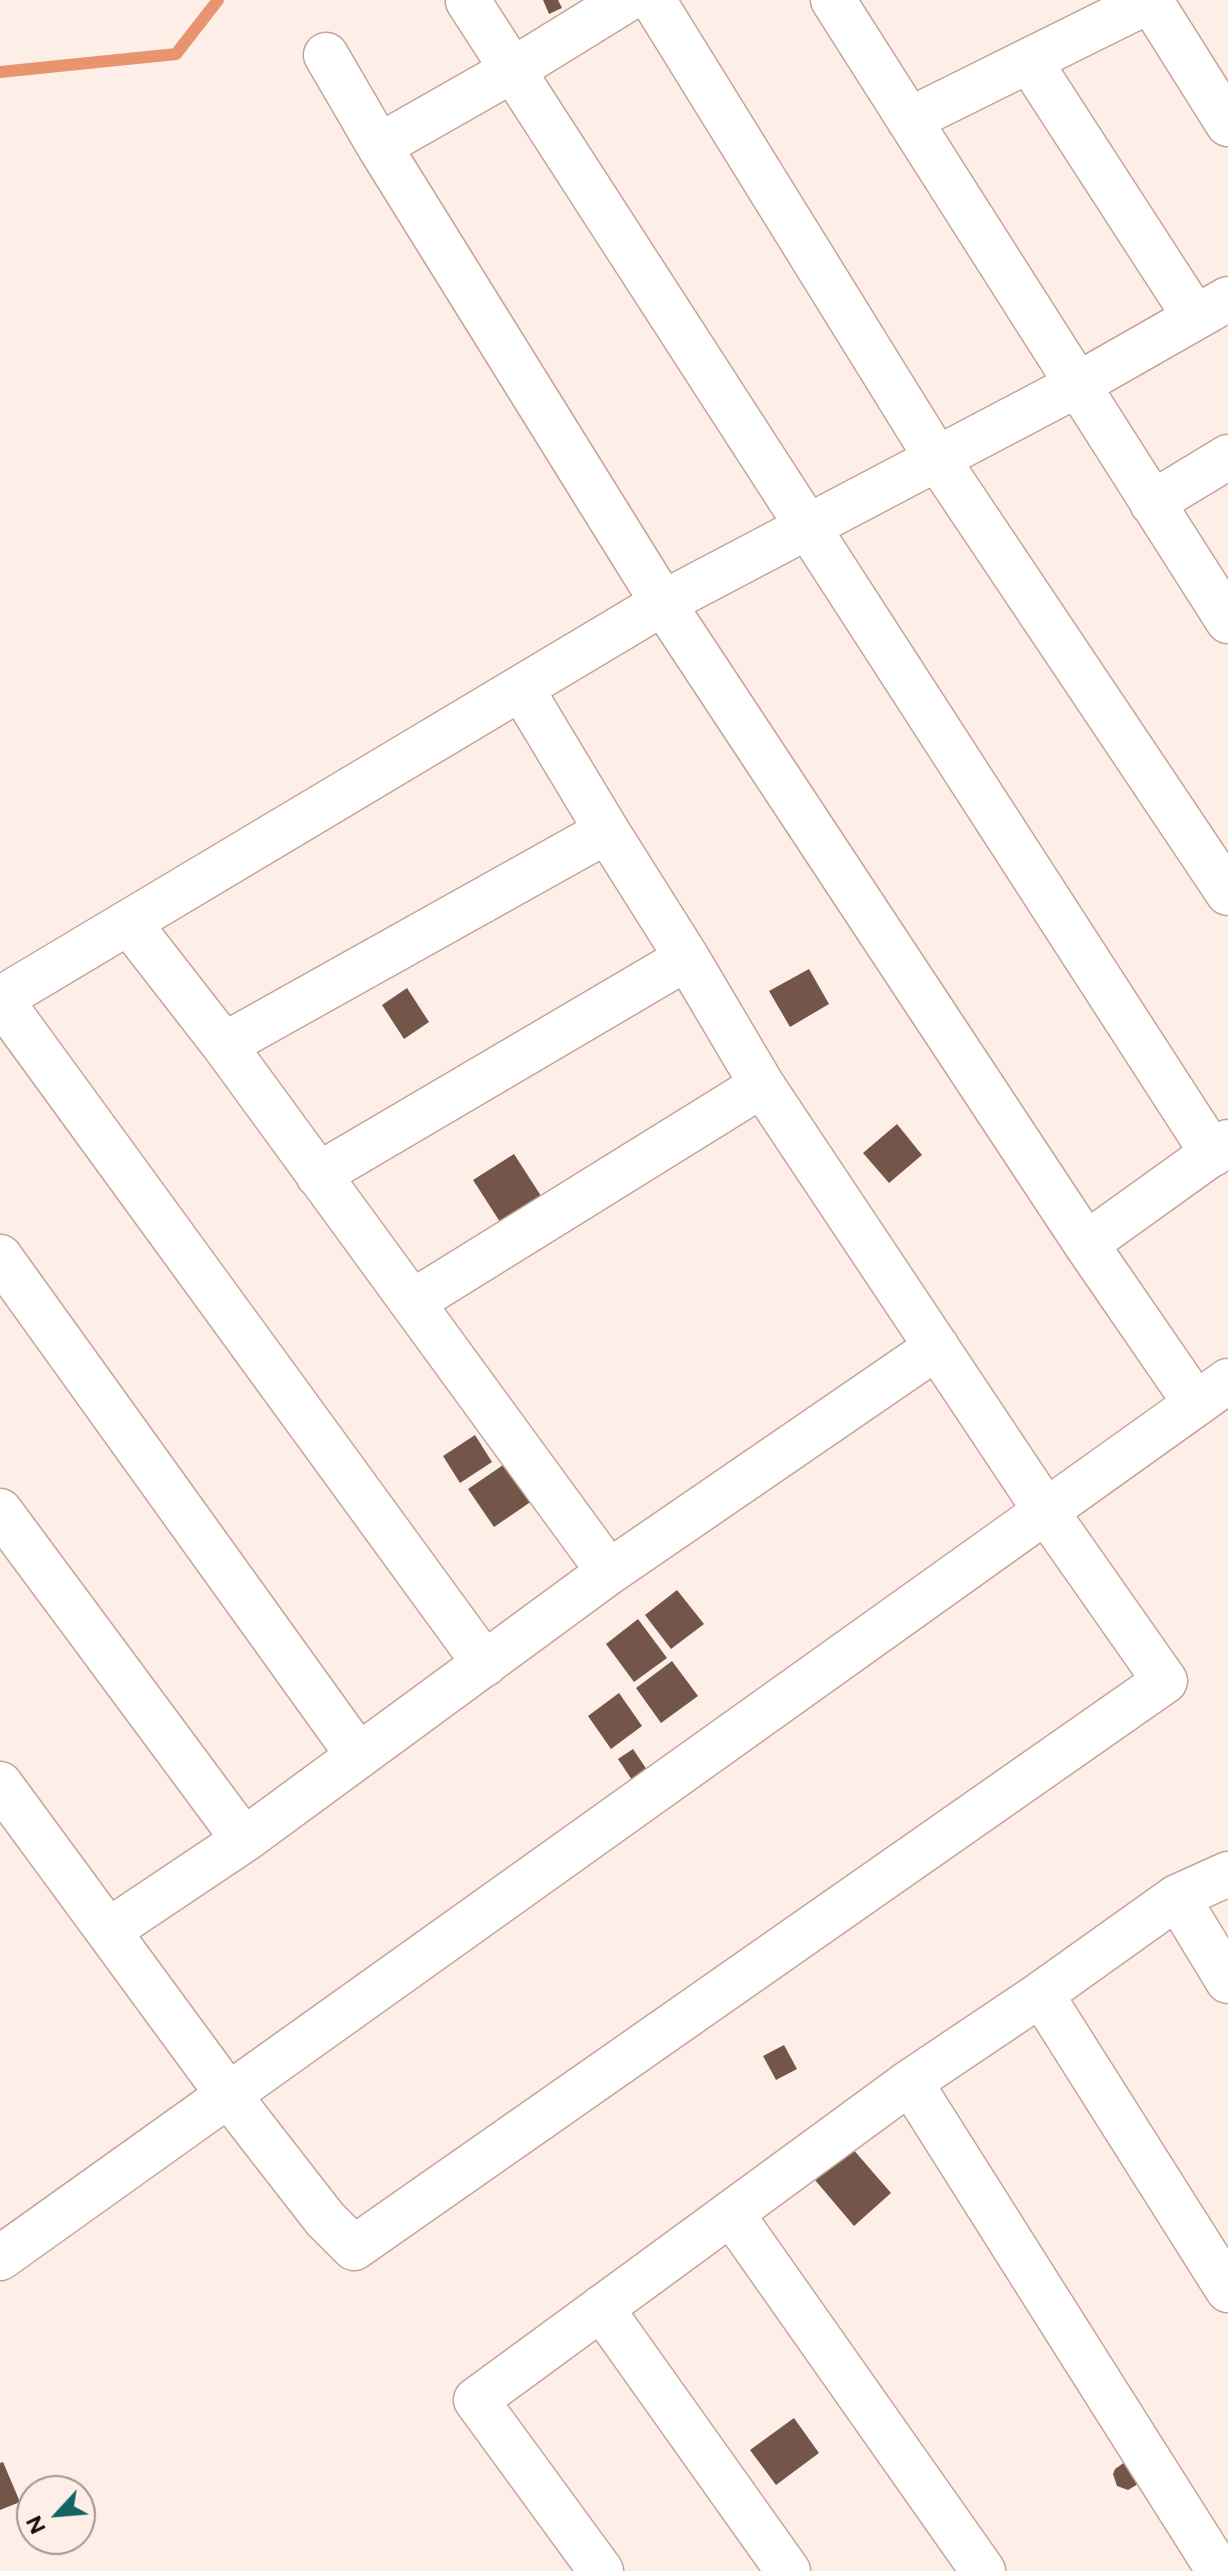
<!DOCTYPE html>
<style>
body{margin:0}
#map{position:relative;width:1228px;height:2571px;overflow:hidden;background:#fdeee8;font-family:Figtree,sans-serif}
canvas{display:block}
.north{position:absolute;left:16px;top:2475px;width:80px;height:80px;box-sizing:border-box;background:#fdeee8;border:2px solid #a1948e;border-radius:50%;rotate:244deg;font-size:22px;font-weight:700;line-height:32px;text-align:center;color:#170c07}
.north::after{content:'';display:block;margin:auto;width:28px;height:36px;background:#156464;clip-path:polygon(50% 0,100% 100%,50% 72%,0 100%)}
</style>
<div id="map">
<canvas width="1228" height="2571"></canvas>
<div class="north">N</div>
</div>
<script>
const context = document.querySelector('canvas').getContext('2d');
context.lineJoin = 'round';
const shape = rows => new Path2D(rows.map(r => 'M' + r).join(''));
function trace(path, color, width, dash) { context.strokeStyle = color; context.lineWidth = width; context.lineCap = dash ? 'butt' : 'round'; context.setLineDash(dash || []); context.stroke(path); }
function paint(path, color) { context.fillStyle = color; context.fill(path, 'evenodd'); }
const stream = shape([
 [0,72,176,54,218,0]
]);
const building = shape([
 [543,0,558,0,562,8,549,14],
 [809,969,829,1004,790,1027,769,991],
 [407,988,429,1022,404,1039,382,1005],
 [897,1124,922,1155,889,1183,863,1153],
 [514,1154,543,1199,502,1225,473,1180],
 [475,1435,492,1462,460,1483,443,1456],
 [509,1461,535,1499,494,1527,468,1489],
 [677,1590,704,1624,671,1649,645,1615],
 [638,1619,667,1658,634,1682,606,1644],
 [672,1661,698,1696,661,1723,636,1688],
 [619,1693,642,1726,611,1749,588,1716],
 [633,1749,647,1770,632,1780,618,1759],
 [784,2045,797,2069,776,2080,763,2056],
 [852,2148,891,2193,854,2226,815,2180],
 [794,2418,819,2453,776,2485,750,2450],
 [3,2462,20,2502,0,2510,0,2463],
 [1125,2462,1138,2484,1128,2490,1117,2486,1113,2474,1115,2469]
]);
const minor = shape([
 [653,0,936,457,1228,893],
 [833,0,1228,621],
 [1150,0,1228,124],
 [468,1,1213,1154],
 [326,55,379,146,663,603,1086,1244,1196,1404],
 [1030,62,1195,317],
 [909,120,1151,0],
 [379,146,511,71,626,0],
 [1152,503,1228,457],
 [129,923,224,1045,609,1572],
 [0,999,663,603,1077,385,1228,299],
 [0,999,485,1664],
 [224,1045,607,831],
 [318,1175,687,958],
 [1086,1244,1228,1142],
 [0,1257,358,1755],
 [414,1301,762,1085],
 [0,1511,244,1840],
 [0,1784,227,2093,325,2219,354,2248,1165,1681,1045,1510,762,1085,687,958,607,831,521,688],
 [1177,1897,1228,1981],
 [108,1931,244,1840,609,1572,937,1347],
 [1041,1994,1228,2290],
 [910,2082,1219,2571],
 [731,2213,983,2571],
 [0,2258,1228,1381],
 [601,2308,788,2571],
 [601,2571,476,2400,910,2082,1041,1994,1177,1897,1228,1874]
]);
trace(stream, '#e7946f', 12);
paint(building, '#735649');
trace(minor, '#c6a496', 47);
trace(minor, '#fff', 44);
</script>
